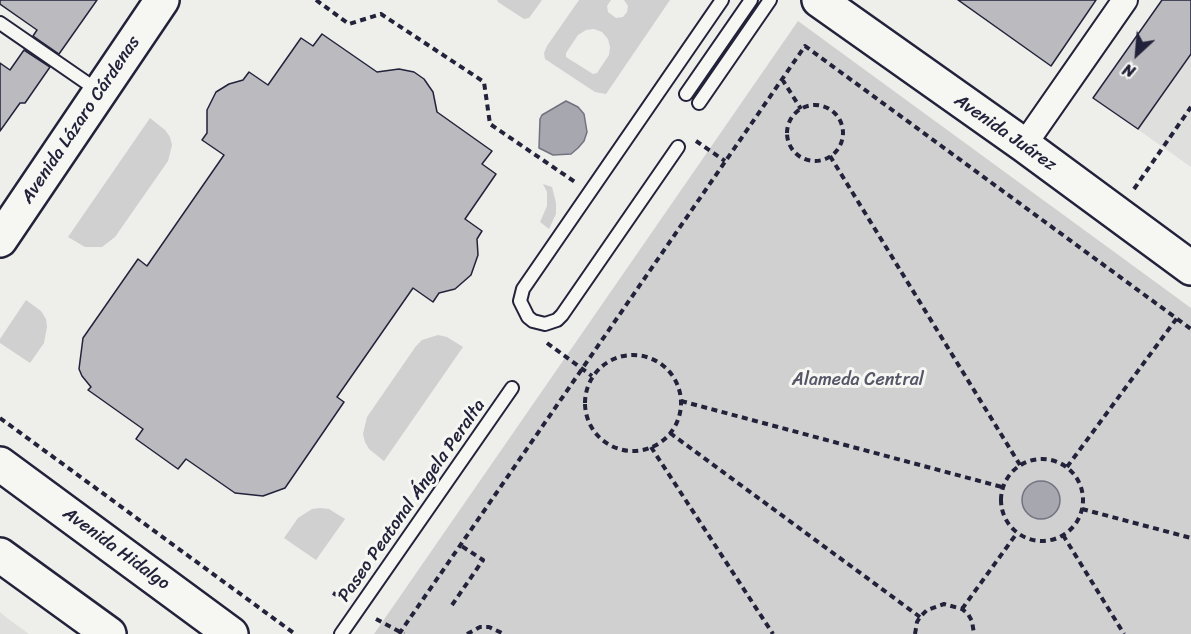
<!DOCTYPE html>
<meta charset="utf-8">
<style>
body{margin:0}
#map{position:relative;width:1191px;height:634px;overflow:hidden;background:#eeeeeb;font-family:Sriracha,sans-serif}
canvas{display:block}
.north{position:absolute;left:1107px;top:24px;width:60px;height:60px;-webkit-text-stroke:4px #f6f6f2;paint-order:stroke;rotate:206deg;font-size:16px;font-weight:700;line-height:24px;text-align:center;color:#22223b}
.north::after{content:'';display:block;margin:auto;width:21px;height:27px;background:#22223b;clip-path:polygon(50% 0,100% 100%,50% 72%,0 100%)}
</style>
<div id="map">
<canvas width="1191" height="634"></canvas>
<div class="north">N</div>
</div>
<script>
const context = document.querySelector('canvas').getContext('2d');
context.lineJoin = 'round';
function paint(path, color) { context.fillStyle = color; context.fill(path, 'evenodd'); }
const shape = rows => new Path2D(rows.map(r => 'M' + r).join(''));
function trace(path, color, width, dash) { context.strokeStyle = color; context.lineWidth = width; context.lineCap = dash ? 'butt' : 'round'; context.setLineDash(dash || []); context.stroke(path); }
function drawText(font, color, halo, rows, align = 'center') {
  context.font = font + ' Sriracha,sans-serif'; context.lineWidth = 6; context.setLineDash([]); context.textBaseline = 'middle'; context.strokeStyle = halo; context.fillStyle = color; for (const [text, x, y, turn = 0] of rows) {
    context.save(); context.translate(x, y); context.rotate((+turn || 0) * Math.PI / 180); context.textAlign = isNaN(turn) ? turn : align; if (halo) context.strokeText(text, 0, 0); context.fillText(text, 0, 0); context.restore();
  }
}
const built = shape([
 [1161,0,1191,0,1191,167,1093,98],
 [0,612,7,618,29,634,0,634]
]);
const green = shape([
 [497,0,542,0,529,18,524,19,498,2],
 [579,0,611,0,607,6,608,12,616,18,623,17,627,12,628,6,624,0,670,0,606,94,595,92,545,59,544,53,547,46],
 [594,29,602,32,608,39,610,47,609,55,597,73,593,74,566,57,566,53,578,35,586,30],
 [798,21,1191,308,1191,634,374,634],
 [150,118,165,130,170,137,172,145,168,161,115,237,102,247,85,247,68,237],
 [543,184,552,187,556,203,556,214,549,229,540,222,547,206,547,192],
 [26,300,41,311,46,319,47,327,44,343,30,363,0,343,0,339],
 [438,335,447,337,463,347,384,461,369,449,365,442,363,434,367,417,416,346,422,340],
 [320,508,329,509,345,519,316,560,284,538,298,518,312,509]
]);
const water = shape([
 [566,101,578,107,584,114,587,132,584,141,578,148,571,154,553,155,539,148,540,119,542,115,566,101],
 '1022 500a19 19 0 1 1 38 0a19 19 0 1 1-38 0Z'
]);
const building = shape([
 [0,0,97,0,59,54,33,36,37,30,0,4,0,0],
 [958,0,1096,0,1051,66,958,0],
 [1162,0,1191,0,1191,54,1138,129,1093,98,1162,0],
 [322,34,377,72,399,69,414,72,424,79,433,92,437,112,492,151,482,164,496,174,465,219,482,231,477,239,478,255,471,275,455,289,439,293,433,302,413,288,337,397,344,402,285,488,263,496,235,493,186,459,178,469,136,439,143,429,88,390,91,387,82,376,79,369,83,338,138,259,147,266,224,155,202,140,207,133,207,110,216,92,229,84,243,80,249,72,268,85,301,38,313,46,322,34],
 [24,50,50,67,25,103,20,103,0,131,0,63,10,70,24,50]
]);
const path = shape([
 [316,0,349,24,381,14,484,82,490,124,575,182],
 [782,79,801,109],
 '787 133a28 28 0 1 1 56 0a28 28 0 1 1-56 0Z',
 [696,141,725,161],
 [830,156,1020,465],
 [1134,189,1191,107],
 [547,343,592,376],
 '585 403a48 48 0 1 1 96 0a48 48 0 1 1-96 0Z',
 [681,401,1002,487],
 [0,418,295,634],
 [670,433,920,617],
 [651,447,773,634],
 '1001 500a41 41 0 1 1 82 0a41 41 0 1 1-82 0Z',
 [1067,467,1177,318],
 [1082,509,1191,538],
 [1063,535,1124,634],
 [333,593,344,599],
 [452,605,483,560,460,545],
 [962,609,1017,533],
 [376,619,404,634],
 [399,634,805,46,1191,329],
 [467,634,480,627,489,627,504,634],
 [915,634,917,622,920,617,927,610,944,604,962,609,968,614,972,621,974,634]
]);
const service = shape([
 [0,23,100,92],
 [686,94,751,0],
 [699,103,770,0],
 [678,147,562,315,557,320,545,324,533,321,528,317,520,301,523,289,722,0],
 [341,634,512,388]
]);
const minor = shape([
 [1024,145,1125,0]
]);
const secondary = shape([
 [819,0,1024,145,1191,268],
 [0,464,231,634],
 [0,555,109,634]
]);
const primary = shape([
 [0,240,162,0]
]);
const streetNames = [
 ["Avenida Lázaro Cárdenas",81,120,-56],
 ["Avenida Juárez",1005,133,35],
 ["Paseo Peatonal Ángela Peralta",412,501,-55],
 ["Avenida Hidalgo",116,549,36]
];
const parkNames = [
 ["Alameda Central",858,380]
];
paint(built, '#dfdfde');
paint(green, '#d0d0d1');
paint(water, '#a7a7af');
trace(water, '#727281', 1.5);
paint(building, '#bbbbbf');
trace(building, '#22223b', 1.5);
trace(service, '#22223b', 16);
trace(minor, '#22223b', 28);
trace(secondary, '#22223b', 38);
trace(primary, '#22223b', 38);
trace(path, '#22223b', 4, [6, 4.5]);
trace(service, '#f6f6f2', 12);
trace(minor, '#f6f6f2', 24);
trace(secondary, '#f6f6f2', 33);
trace(primary, '#f6f6f2', 33);
drawText('18px', '#22223b', '#f6f6f2', streetNames);
drawText('18px', '#565668', '#f6f6f2', parkNames);
</script>
